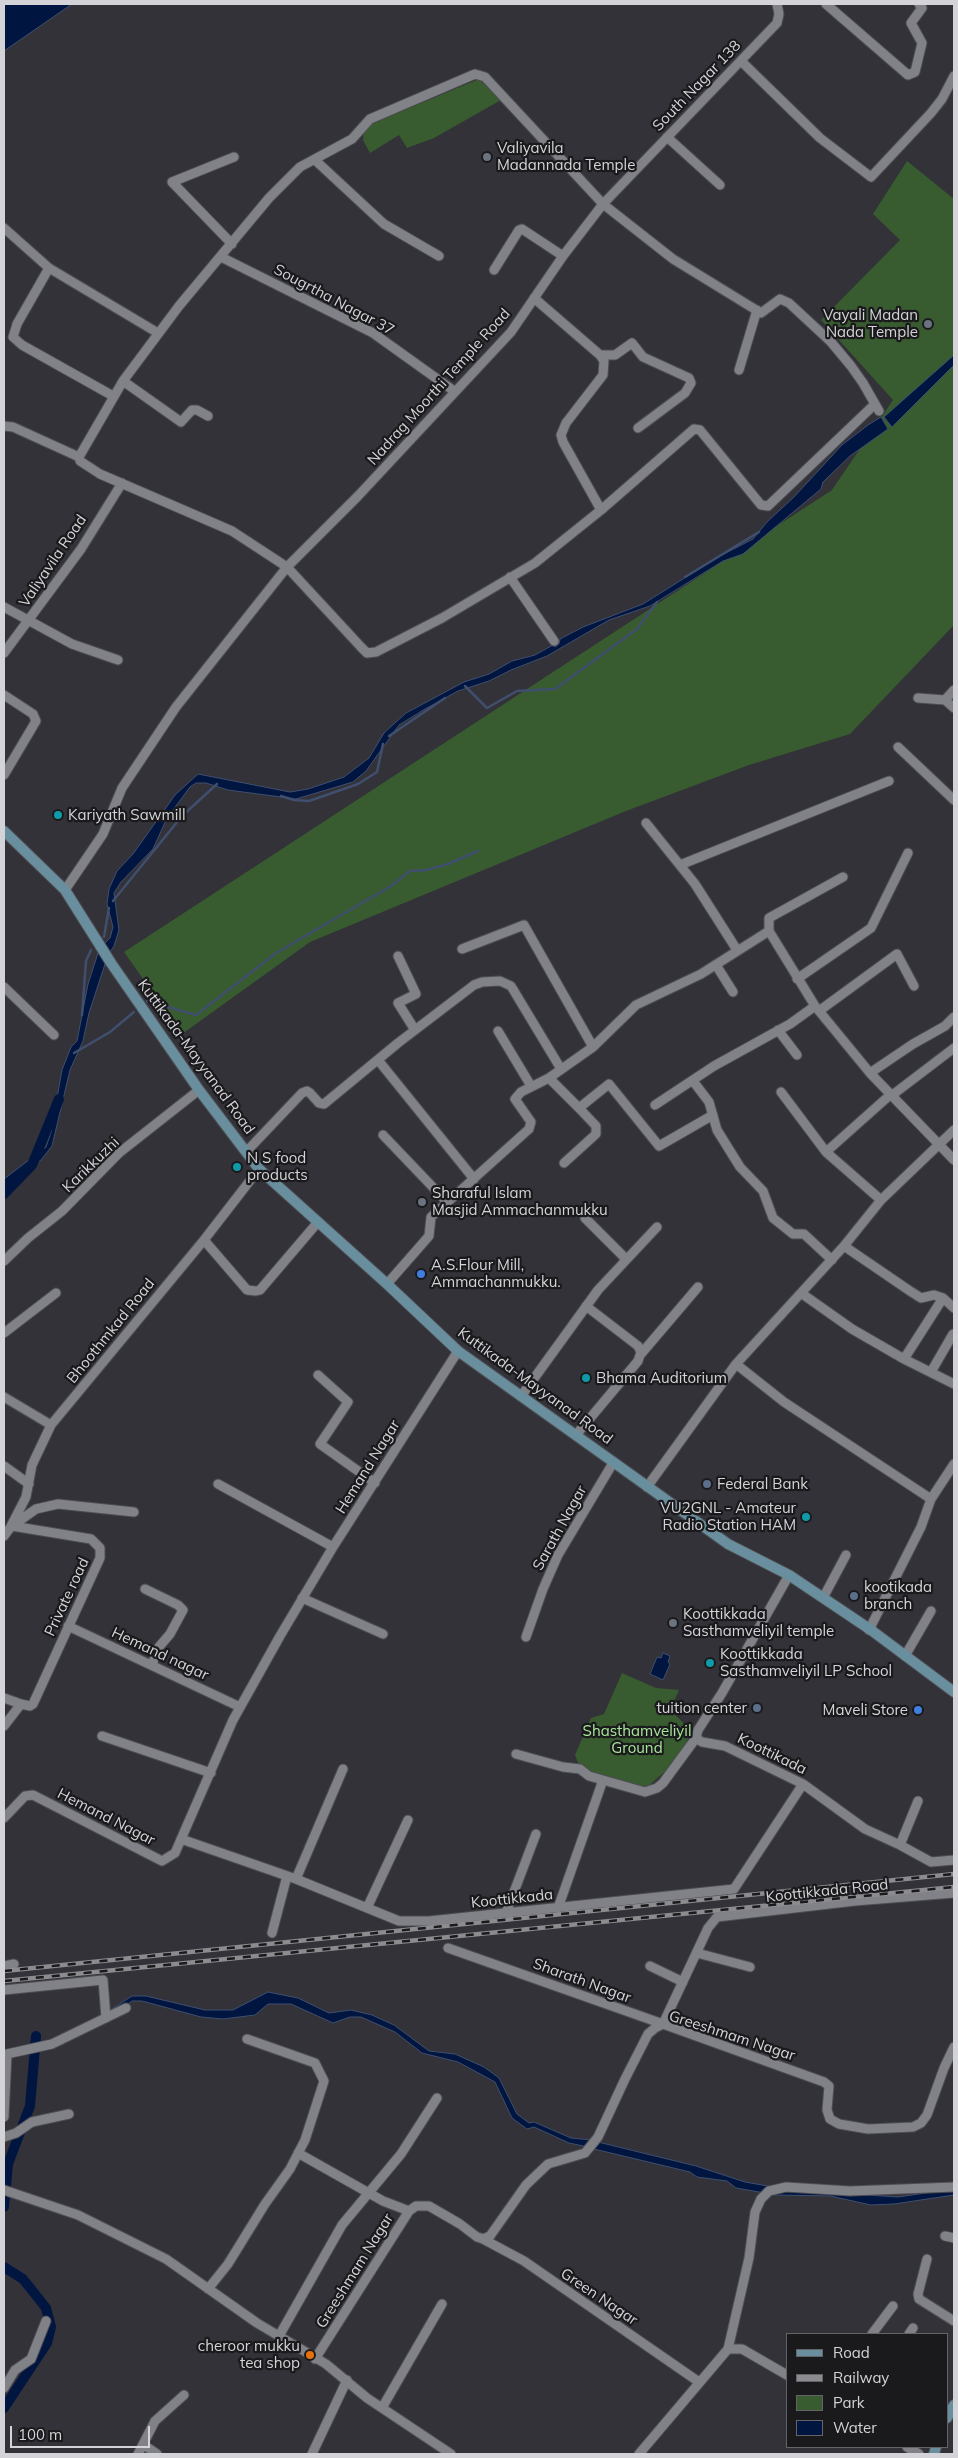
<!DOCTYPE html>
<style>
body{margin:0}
#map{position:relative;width:958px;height:2458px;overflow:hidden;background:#323238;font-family:Mulish,sans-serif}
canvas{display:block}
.frame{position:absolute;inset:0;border:5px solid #d4d4d8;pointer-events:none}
.legend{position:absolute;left:786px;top:2333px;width:162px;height:115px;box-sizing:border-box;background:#1a1a1d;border:1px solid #646468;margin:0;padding:6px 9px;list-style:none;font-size:15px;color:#d4d4d8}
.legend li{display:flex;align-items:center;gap:10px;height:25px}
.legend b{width:25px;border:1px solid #646468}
.scale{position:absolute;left:10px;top:2426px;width:140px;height:22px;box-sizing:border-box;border:2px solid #d4d4d8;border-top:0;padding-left:6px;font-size:15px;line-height:18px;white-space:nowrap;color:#d4d4d8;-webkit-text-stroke:4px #1a1a1d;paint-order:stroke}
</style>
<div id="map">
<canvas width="958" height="2458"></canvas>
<div class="frame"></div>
<ul class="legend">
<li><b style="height:6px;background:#698f9e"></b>Road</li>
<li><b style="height:6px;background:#8b8b90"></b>Railway</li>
<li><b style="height:14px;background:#385c2f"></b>Park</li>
<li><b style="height:14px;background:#001641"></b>Water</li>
</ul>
<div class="scale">100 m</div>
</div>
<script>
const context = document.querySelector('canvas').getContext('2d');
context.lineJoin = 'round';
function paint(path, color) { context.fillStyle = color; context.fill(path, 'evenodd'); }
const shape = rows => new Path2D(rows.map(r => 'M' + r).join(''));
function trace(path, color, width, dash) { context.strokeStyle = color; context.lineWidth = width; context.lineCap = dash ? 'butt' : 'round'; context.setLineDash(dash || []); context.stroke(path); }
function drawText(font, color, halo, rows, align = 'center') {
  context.font = font + ' Mulish,sans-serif'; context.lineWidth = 4.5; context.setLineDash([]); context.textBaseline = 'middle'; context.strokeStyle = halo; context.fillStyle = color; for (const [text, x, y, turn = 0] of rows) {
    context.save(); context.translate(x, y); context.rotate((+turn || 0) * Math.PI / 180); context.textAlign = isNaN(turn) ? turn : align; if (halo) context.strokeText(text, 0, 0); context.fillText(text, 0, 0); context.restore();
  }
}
const green = shape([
 [479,79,501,100,434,138,407,148,399,135,370,153,363,140,364,130,371,124],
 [907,161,954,199,954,625,850,734,749,765,626,811,310,942,182,1034,124,952,832,490,893,400,821,320,900,240,873,214],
 [622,1673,656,1688,679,1690,670,1710,692,1731,676,1762,647,1787,630,1786,586,1770,579,1765,575,1755,591,1718,604,1714]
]);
const water = shape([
 [4,4,72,4,4,51,4,4],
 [954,355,954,365,892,427,884,417,954,355],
 [881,417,888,429,850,456,823,482,821,489,743,554,723,561,650,606,609,620,547,656,511,670,489,681,458,691,425,709,399,725,366,771,353,782,296,799,228,790,206,783,196,783,190,787,167,818,153,849,121,882,114,893,119,930,114,946,110,952,104,944,110,938,113,927,107,904,109,889,117,871,133,854,175,795,198,774,290,792,308,789,344,777,369,758,384,733,406,713,464,682,489,674,512,661,535,655,553,645,555,647,559,644,560,639,583,627,643,604,718,557,753,539,767,522,794,497,842,445,868,425,881,417],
 [99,950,106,961,89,1013,83,1041,70,1070,52,1146,41,1160,12,1179,4,1191,4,1179,46,1147,51,1132,62,1070,71,1047,77,1041,88,984,99,950],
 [663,1653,670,1656,668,1662,670,1664,663,1680,650,1674,657,1657,661,1658,663,1653],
 [268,1992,298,1998,329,2013,351,2010,372,2015,394,2025,429,2051,455,2054,484,2067,499,2078,517,2114,529,2123,534,2122,571,2138,592,2140,588,2147,569,2143,534,2127,527,2129,512,2118,495,2082,458,2062,422,2053,395,2032,361,2017,350,2017,333,2023,291,2004,268,2004,255,2015,223,2019,201,2017,142,2001,132,2001,124,2007,107,2012,132,1996,146,1996,205,2010,233,2010,268,1992],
 [598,2142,696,2166,745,2182,791,2190,898,2197,953,2189,954,2195,894,2204,871,2205,830,2196,776,2195,736,2188,727,2181,697,2177,690,2172,594,2149,598,2142]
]);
const stream = shape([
 [685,577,759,532],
 [465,686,487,708,517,691,555,689,637,629,657,602],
 [389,736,445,698],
 [281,796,294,800,309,801,358,784,377,772,383,744],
 [113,901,182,816,217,784],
 [104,937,109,908],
 [147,1001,196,1015,276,953,391,886,410,871,426,870,448,864,478,851],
 [82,1015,86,961,91,950],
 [74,1053,110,1032,134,1012]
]);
const canal = shape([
 [4,1194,32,1165,59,1099],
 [4,2207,8,2164,30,2106,36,2036],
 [4,2267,23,2279,46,2308,51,2327,47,2343,4,2408]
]);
const street = shape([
 [826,4,908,75,915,72,922,43,911,23,922,8,919,4],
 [741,61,820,138,871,177,931,113,942,99,954,76],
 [667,137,720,185],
 [315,160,384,224,439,256],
 [4,228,49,268,158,333],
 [232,244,172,182,234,157],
 [221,257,373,333,454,391],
 [49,268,17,324,13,337,22,345,113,396],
 [494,270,519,230,522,229,563,256],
 [534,298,600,355,604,361,603,375,566,423,561,435,563,442,601,510],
 [600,355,615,355,632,343,643,357,689,378,691,383,685,393,638,428],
 [739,370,757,310],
 [123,381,181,422,192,410,197,410,208,416],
 [875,404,768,506,761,505,700,430,694,429,601,510,535,563,442,618,376,652,367,653,361,647,287,567,232,531,100,474,80,461,79,457,123,381,179,306,269,198,300,167,352,139,370,119,475,74,485,77,603,204,673,259,761,313,780,299,789,303,831,342,851,366,863,383,879,411],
 [4,426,13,427,79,457],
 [510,577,554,641],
 [4,607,72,644,118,660],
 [4,653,81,549,122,483],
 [4,695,33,714,36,721,4,775],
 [918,698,945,700,954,708],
 [945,700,954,690],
 [898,747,954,800],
 [646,823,695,884,737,950],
 [680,865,889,781],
 [65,890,103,834,122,788,176,707,287,567,358,496,511,332,563,256,603,204,777,23,779,14,777,4],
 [769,931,769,918,843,877],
 [462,949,524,925,593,1047],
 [398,956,416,994,398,1003,415,1030],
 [716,965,733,992],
 [797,979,871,928,908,853],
 [4,987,54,1035],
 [819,1011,897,954,914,986],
 [778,1030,797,1055],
 [498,1031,531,1086],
 [378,1060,474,1179],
 [870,1073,913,1044,945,1026,954,1017],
 [549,1078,579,1108,609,1084,659,1146,713,1115],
 [693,1081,709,1102,717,1130,740,1167,763,1191,773,1218,793,1234,804,1234,832,1260],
 [781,1092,826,1152,881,1200],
 [891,1096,954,1048],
 [655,1105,714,1066,790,1024,815,1006],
 [383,1135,447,1202],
 [246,1152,302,1093,307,1091,310,1093,319,1103,324,1104,398,1043,474,985,482,982,500,981,511,986,561,1069],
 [826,1152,890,1095],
 [564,1163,596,1134,596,1126,579,1108],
 [585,1218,626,1259],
 [204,1240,247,1290,256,1291,260,1290,318,1222],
 [844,1246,910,1291,921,1298,934,1295,943,1298,954,1308],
 [4,1261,28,1238,62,1211,119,1153,199,1090],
 [387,1284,429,1236,431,1217,529,1129,531,1122,515,1099,521,1092,549,1078,593,1047,636,1005,701,974,769,931,815,1006,870,1073,954,1160],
 [801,1293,852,1329,904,1359,954,1384],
 [4,1333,56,1293],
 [641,1354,698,1287],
 [904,1359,943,1298],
 [736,1364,784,1402,931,1499],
 [931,1372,953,1334],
 [318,1375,348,1402,320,1444,375,1483],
 [522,1395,598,1290,657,1227],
 [4,1397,51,1425],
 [576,1435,638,1361,641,1352,638,1346,586,1306],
 [4,1466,29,1484],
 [218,1484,333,1547],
 [647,1487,736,1364,844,1246,881,1200,954,1130],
 [12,1526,36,1509,58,1504,134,1512],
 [4,1536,10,1528,26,1497,32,1465,51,1425,204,1240,259,1169],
 [789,1575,722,1693,698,1730,696,1738,702,1742,725,1746,803,1784,865,1829,900,1845,918,1801],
 [145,1589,178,1605,183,1610,170,1634,158,1648,152,1665],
 [302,1598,383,1634],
 [823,1598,846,1555],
 [68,1626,240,1707],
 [869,1630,921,1527,931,1499,954,1464],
 [526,1637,543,1589,558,1555,613,1463],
 [905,1656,931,1611],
 [4,1698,21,1704],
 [4,1726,21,1704,30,1706,33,1704,100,1558,100,1548,91,1539,12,1526],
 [102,1736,211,1773],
 [516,1754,563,1767,580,1769,589,1776,645,1792,657,1788,663,1783,696,1738],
 [4,1818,25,1796,33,1795,162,1861,175,1853,233,1720,280,1636,333,1547,458,1351],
 [181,1839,296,1879,399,1921,429,1921,734,1889,803,1784],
 [900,1845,931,1862,954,1860],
 [296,1879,343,1769],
 [367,1908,408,1820],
 [558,1908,603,1780],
 [506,1913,536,1834],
 [272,1933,287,1876],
 [448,1948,663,2024,708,1928,717,1917,855,1901,954,1893],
 [697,1953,750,1967],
 [4,1966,14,1964],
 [650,1966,683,1982],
 [4,1990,103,1980,106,2018],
 [4,2117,7,2054,52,2044,126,2008],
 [4,2137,16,2133,32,2122,69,2114],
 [298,2153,383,2201,409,2211],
 [4,2190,78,2215,166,2259,257,2323,326,2364,367,2398,451,2454],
 [945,2236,954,2238],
 [481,2238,524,2261,699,2382],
 [927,2259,918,2294,919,2299,954,2321],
 [208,2289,228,2264,265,2204,290,2169,305,2140,324,2081,315,2063,247,2039],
 [872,2334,893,2306],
 [909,2334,913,2328],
 [279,2336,342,2225,401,2154,437,2098],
 [728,2349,742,2349,787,2375],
 [315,2359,409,2211,416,2206,429,2206,460,2224,477,2237,483,2239,490,2236,526,2185,548,2164,585,2153,598,2137,625,2079,648,2034,655,2028,663,2024,824,2082,829,2086,827,2110,830,2119,839,2124,868,2129,913,2127,921,2123,927,2115,944,2068,954,2047],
 [4,2388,15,2370,31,2359,46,2321],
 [382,2408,442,2304],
 [144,2445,157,2454],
 [907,2447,919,2454],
 [138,2454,155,2421,184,2395],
 [312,2454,347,2380],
 [639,2454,728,2349,749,2258,755,2212,761,2199,769,2191,786,2187,850,2191,954,2187]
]);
const secondary = shape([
 [4,831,65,890,111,963,199,1090,259,1169,387,1284,458,1351,728,1544,789,1575,871,1630,954,1692],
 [947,2418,954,2405],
 [934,2454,936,2447]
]);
const rail = shape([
 [4,1971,954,1874],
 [4,1981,954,1887]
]);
const markers = [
 [487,157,5,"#6b7280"],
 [928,324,5,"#6b7280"],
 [58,815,5,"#0f9aa8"],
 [237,1167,5,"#0f9aa8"],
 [422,1202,5,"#6b7280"],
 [421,1274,5,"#3f7fe0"],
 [586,1378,5,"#0f9aa8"],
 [707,1484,5,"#5c6f8a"],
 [806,1517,5,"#0f9aa8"],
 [854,1596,5,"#5c6f8a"],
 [673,1623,5,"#6b7280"],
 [710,1663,5,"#0f9aa8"],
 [757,1708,5,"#5c6f8a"],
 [918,1710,5,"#3f7fe0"],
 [310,2355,5,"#e8710a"]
];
const streetNames = [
 ["South Nagar 138",697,86,-46],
 ["Sougrtha Nagar 37",334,300,28],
 ["Nadrag Moorthi Temple Road",439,387,-48],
 ["Valiyavila Road",53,561,-56],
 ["Kuttikada-Mayyanad Road",196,1057,54],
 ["Karikkuzhi",91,1165,-44],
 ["Bhoothmkad Road",111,1331,-51],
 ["Kuttikada-Mayyanad Road",535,1386,36],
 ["Hemand Nagar",368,1467,-58],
 ["Sarath Nagar",560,1528,-61],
 ["Private road",67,1597,-65],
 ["Hemand nagar",160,1654,25],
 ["Koottikada",772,1754,26],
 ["Hemand Nagar",106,1817,27],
 ["Koottikkada Road",827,1891,-6],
 ["Koottikkada",512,1899,-6],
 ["Sharath Nagar",582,1981,20],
 ["Greeshmam Nagar",732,2036,18],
 ["Greeshmam Nagar",355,2271,-58],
 ["Green Nagar",599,2297,34]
];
const poiNames = [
 ["Valiyavila",497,148],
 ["Madannada Temple",497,165],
 ["Vayali Madan",918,315,"right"],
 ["Nada Temple",918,332,"right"],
 ["Kariyath Sawmill",68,815],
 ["N S food",247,1158],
 ["products",247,1175],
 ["Sharaful Islam",432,1193],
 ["Masjid Ammachanmukku",432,1210],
 ["A.S.Flour Mill,",431,1265],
 ["Ammachanmukku.",431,1282],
 ["Bhama Auditorium",596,1378],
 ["Federal Bank",717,1484],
 ["VU2GNL - Amateur",796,1508,"right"],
 ["Radio Station HAM",796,1525,"right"],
 ["kootikada",864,1587],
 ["branch",864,1604],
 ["Koottikkada",683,1614],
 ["Sasthamveliyil temple",683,1631],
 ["Koottikkada",720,1654],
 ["Sasthamveliyil LP School",720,1671],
 ["tuition center",747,1708,"right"],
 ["Maveli Store",908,1710,"right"],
 ["cheroor mukku",300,2346,"right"],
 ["tea shop",300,2363,"right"]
];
const parkNames = [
 ["Shasthamveliyil",637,1731],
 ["Ground",637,1748]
];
paint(green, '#385c2f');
paint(water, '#001641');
trace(water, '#404f6e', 1);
trace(stream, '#404f6e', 2.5);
trace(canal, '#001641', 10);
trace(street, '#4e4d53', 11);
trace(secondary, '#4e4d53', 12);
trace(street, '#818188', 9);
trace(secondary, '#698f9e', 10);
trace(rail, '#8b8b90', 4.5);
trace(rail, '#1a1a1d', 2.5, [8]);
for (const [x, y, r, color] of markers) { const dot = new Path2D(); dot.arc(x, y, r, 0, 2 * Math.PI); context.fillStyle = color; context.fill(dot); trace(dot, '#1a1a1d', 2); }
drawText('15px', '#d4d4d8', '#1a1a1d', streetNames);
drawText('15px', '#d4d4d8', '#1a1a1d', poiNames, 'left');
drawText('15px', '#a8e59a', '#1a1a1d', parkNames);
</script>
